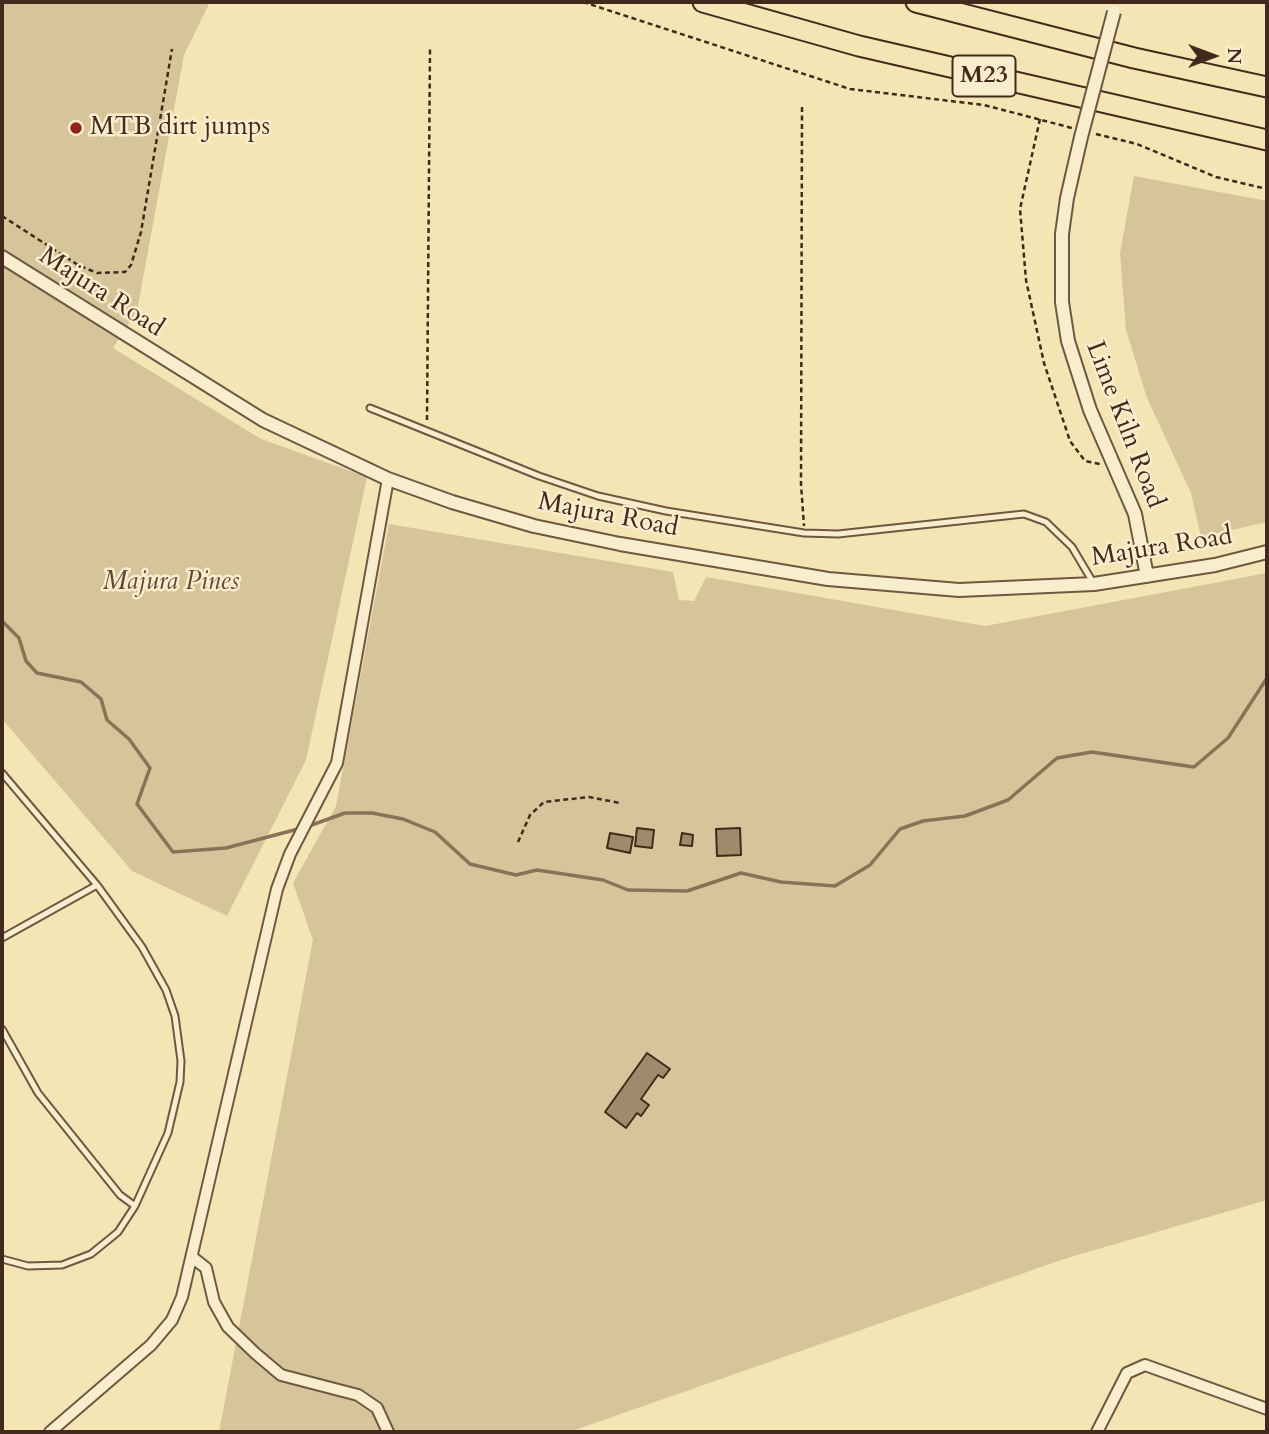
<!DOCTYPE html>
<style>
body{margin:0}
#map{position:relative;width:1269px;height:1434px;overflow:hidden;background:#f4e5b4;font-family:Cardo,serif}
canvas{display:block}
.frame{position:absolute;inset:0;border:4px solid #42291b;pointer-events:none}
.north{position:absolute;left:1178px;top:21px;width:70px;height:70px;-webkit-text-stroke:5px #f8eece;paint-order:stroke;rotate:90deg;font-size:19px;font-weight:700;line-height:28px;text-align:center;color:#42291b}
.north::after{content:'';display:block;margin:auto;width:24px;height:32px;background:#42291b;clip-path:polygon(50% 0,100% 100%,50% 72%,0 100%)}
</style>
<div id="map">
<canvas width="1269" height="1434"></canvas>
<div class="frame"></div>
<div class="north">N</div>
</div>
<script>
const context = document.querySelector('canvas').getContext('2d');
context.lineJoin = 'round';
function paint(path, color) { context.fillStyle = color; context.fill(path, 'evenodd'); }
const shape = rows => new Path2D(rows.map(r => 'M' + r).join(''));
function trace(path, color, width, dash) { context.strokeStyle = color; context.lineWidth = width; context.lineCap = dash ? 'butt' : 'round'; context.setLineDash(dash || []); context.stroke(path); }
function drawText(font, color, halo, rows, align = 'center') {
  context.font = font + ' Cardo,serif'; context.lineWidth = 5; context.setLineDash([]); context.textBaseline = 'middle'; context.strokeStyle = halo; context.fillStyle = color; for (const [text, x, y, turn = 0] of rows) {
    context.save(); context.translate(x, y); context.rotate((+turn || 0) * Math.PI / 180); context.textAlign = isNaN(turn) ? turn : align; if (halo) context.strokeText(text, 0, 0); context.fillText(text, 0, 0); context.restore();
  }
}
const green = shape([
 [2,2,210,2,184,55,137,311,113,348,261,439,367,477,306,760,227,916,132,871,2,719],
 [1134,176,1267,201,1267,522,1201,537,1191,493,1147,398,1126,330,1120,253],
 [389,524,673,572,679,600,694,601,706,577,985,626,1267,573,1267,1200,1067,1258,569,1432,219,1432,313,940,293,883,336,806]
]);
const stream = shape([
 [2,621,19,638,26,661,37,673,81,682,101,699,107,720,129,739,150,768,137,804,173,852,226,848,298,829],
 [309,826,345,813,372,813,403,819,435,832,470,864,516,875,537,870,603,880,628,890,687,891,741,873,781,882,835,886,870,865,900,829,923,821,965,816,1008,800,1057,758,1092,752,1194,767,1228,738,1267,678]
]);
const building = shape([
 [637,828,654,830,652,848,635,846,637,828],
 [740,828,741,855,717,856,716,829,740,828],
 [610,833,633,837,630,853,607,848,610,833],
 [682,833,693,835,692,846,680,845,682,833],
 [647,1053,670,1069,663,1078,658,1075,641,1099,649,1105,641,1116,637,1113,626,1128,605,1112,647,1053]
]);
const path = shape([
 [583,2,850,89,984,105,1072,128],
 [802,107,801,484,804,526],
 [1040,119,1020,209,1026,280,1044,363,1070,441,1085,461,1100,464],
 [1096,134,1137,144,1216,177,1267,189],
 [2,216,78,265,97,273,125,272,131,265,141,232,172,49],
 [427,420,430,49],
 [518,842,530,815,544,802,589,797,620,803]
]);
const service = shape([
 [370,408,539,476,598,496,666,511,804,533,838,534,1024,514,1046,522,1072,547,1094,584],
 [2,773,97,885,142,947,166,990,175,1016,181,1061,180,1082,168,1133,135,1206,118,1232,91,1254,62,1265,28,1266,2,1259],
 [2,938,97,885],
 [2,1029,38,1093,120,1195,135,1206]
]);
const minor = shape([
 [192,1257,206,1268,214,1302,228,1327,255,1353,281,1375,358,1395,377,1408,388,1432],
 [50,1432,151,1345,172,1320,182,1297,277,889,290,854,337,763,388,479],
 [1097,1432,1127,1373,1145,1365,1267,1409]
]);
const tertiary = shape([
 [1081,137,1067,198,1062,234,1062,302,1068,341,1090,410,1135,514,1147,576],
 [2,257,263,420,388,479,452,502,534,526,620,544,828,579,959,590,1094,584,1215,565,1267,552]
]);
const motorway = shape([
 [703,2,859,46,1267,140],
 [916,2,1134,58,1267,87]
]);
const tertiaryBridge = shape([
 [1081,137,1114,12]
]);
const markers = [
 [76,128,7,"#8f2418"]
];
const shields = [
 [984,76,63]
];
const shieldNames = [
 ["M23",984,76]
];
const poiNames = [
 ["MTB dirt jumps",90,128]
];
const streetNames = [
 ["Majura Road",101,293,33],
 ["Lime Kiln Road",1124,425,69],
 ["Majura Road",608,516,11],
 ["Majura Road",1162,548,-9]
];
const parkNames = [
 ["Majura Pines",171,583]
];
paint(green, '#d6c59a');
trace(stream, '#887358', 3.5);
paint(building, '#9f8b6b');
trace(building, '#42291b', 2);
trace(service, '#6e5841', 9);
trace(minor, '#6e5841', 14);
trace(tertiary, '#6e5841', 16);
trace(motorway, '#42291b', 23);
trace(path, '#42291b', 2.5, [5, 3.5]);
trace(service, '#f8eece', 5);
trace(minor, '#f8eece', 10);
trace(tertiary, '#f8eece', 12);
trace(motorway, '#f4e5b4', 19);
trace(tertiaryBridge, '#6e5841', 16, []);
trace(tertiaryBridge, '#f8eece', 12);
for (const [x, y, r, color] of markers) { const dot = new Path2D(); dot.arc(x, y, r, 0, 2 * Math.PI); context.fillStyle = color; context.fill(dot); trace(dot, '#f8eece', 2.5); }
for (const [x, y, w] of shields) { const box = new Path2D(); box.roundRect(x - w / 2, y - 20.5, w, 41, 5); context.fillStyle = '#f8eece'; context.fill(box); trace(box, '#42291b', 2); }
drawText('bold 24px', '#42291b', null, shieldNames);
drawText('26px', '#42291b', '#f8eece', poiNames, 'left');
drawText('26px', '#42291b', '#f8eece', streetNames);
drawText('italic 26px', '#604834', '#f8eece', parkNames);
</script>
